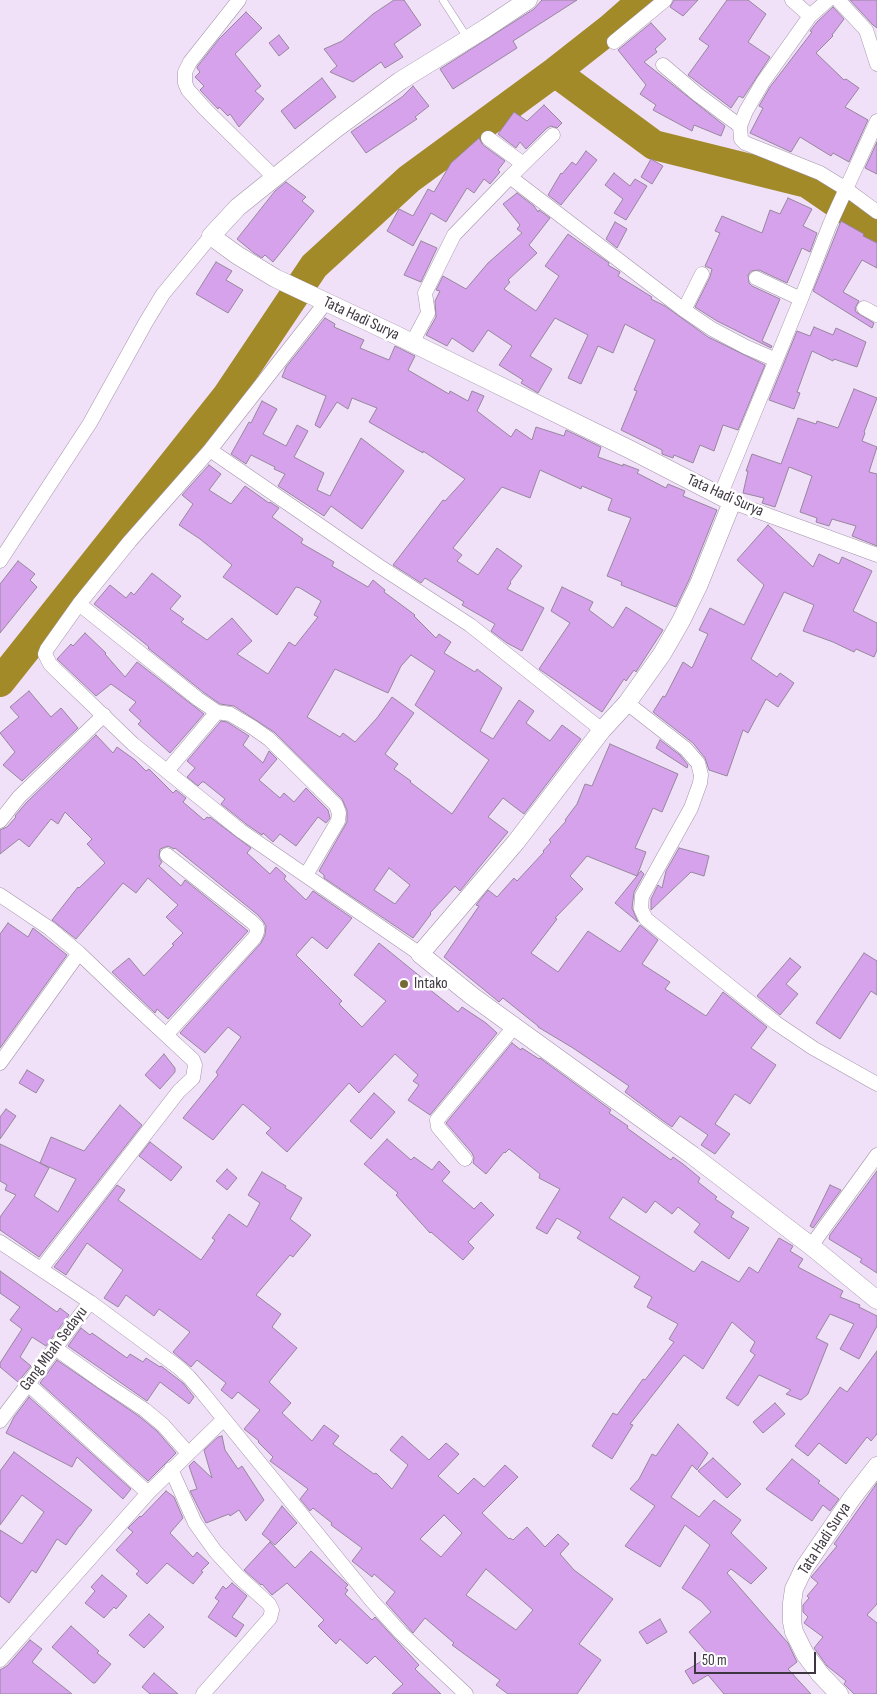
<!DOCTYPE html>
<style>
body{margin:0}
#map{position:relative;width:877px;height:1694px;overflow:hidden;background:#f0e0f8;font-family:"Sofia Sans Condensed",sans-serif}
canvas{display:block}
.scale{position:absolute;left:694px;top:1652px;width:122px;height:22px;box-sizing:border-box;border:2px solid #3d3640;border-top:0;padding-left:6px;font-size:15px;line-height:18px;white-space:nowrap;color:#3d3640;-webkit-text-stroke:4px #fff;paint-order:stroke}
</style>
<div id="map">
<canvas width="877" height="1694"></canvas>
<div class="scale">50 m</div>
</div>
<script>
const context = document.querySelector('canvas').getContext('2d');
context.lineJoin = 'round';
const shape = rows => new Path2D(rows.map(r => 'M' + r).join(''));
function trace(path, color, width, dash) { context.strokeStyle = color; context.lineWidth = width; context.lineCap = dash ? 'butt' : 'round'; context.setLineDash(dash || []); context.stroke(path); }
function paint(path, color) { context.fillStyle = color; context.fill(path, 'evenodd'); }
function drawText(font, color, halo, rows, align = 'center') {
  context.font = font + ' "Sofia Sans Condensed",sans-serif'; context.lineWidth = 5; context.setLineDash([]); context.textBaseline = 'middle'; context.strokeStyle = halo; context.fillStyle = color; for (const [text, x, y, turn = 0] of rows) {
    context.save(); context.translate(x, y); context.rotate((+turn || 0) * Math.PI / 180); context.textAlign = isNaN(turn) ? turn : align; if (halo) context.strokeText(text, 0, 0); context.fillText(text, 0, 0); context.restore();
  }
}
const river = shape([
 [555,72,654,145,807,183,877,231],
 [0,682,227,396,314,266,409,179,555,72,611,28,643,0]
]);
const building = shape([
 [394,0,404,0,421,25,394,44,403,57,385,68,381,62,353,82,330,72,337,66,324,49,342,41,373,14,394,0],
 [542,0,577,0,513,41,517,48,453,89,440,69,534,9,542,0],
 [674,0,698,0,683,16,670,7,674,0],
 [727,0,748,0,766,14,748,42,770,57,743,98,739,96,731,108,688,75,709,46,699,39,727,0],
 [850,0,877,0,877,28,873,25,850,0],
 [833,7,844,19,832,35,833,36,816,53,844,80,846,79,859,88,845,107,868,120,849,162,833,153,831,156,800,137,791,152,750,133,763,108,759,106,770,87,812,32,810,31,817,22,833,7],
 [246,12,262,28,235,54,261,86,255,91,264,99,239,127,230,114,228,116,219,107,218,109,200,90,204,86,195,77,200,72,197,68,197,67,219,39,246,12],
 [651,23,666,39,655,49,657,52,644,62,725,126,721,136,694,125,692,131,653,110,656,105,640,94,646,85,618,50,651,23],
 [279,35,289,48,279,56,269,43,279,35],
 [322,78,336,97,295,129,281,111,322,78],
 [413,86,429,106,415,117,417,119,366,153,351,132,402,97,413,86],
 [544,105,562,123,557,128,551,126,547,128,526,149,520,142,516,148,498,134,514,112,527,121,544,105],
 [479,138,483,145,505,161,498,170,500,172,490,184,484,179,474,193,467,188,446,222,431,213,413,246,387,231,399,209,413,216,428,189,434,192,451,163,479,138],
 [877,142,877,174,865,168,877,142],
 [586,151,597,160,561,205,548,195,561,173,562,174,572,162,576,165,586,151],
 [651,159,663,166,652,184,641,177,651,159],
 [614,173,630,186,635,179,647,186,626,220,614,213,623,199,605,185,614,173],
 [286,182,306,197,302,201,314,211,273,262,265,255,262,258,254,253,237,239,275,191,286,182],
 [517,193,534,206,538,212,539,210,550,218,529,245,537,253,508,280,510,282,504,289,536,311,559,276,545,266,568,234,609,263,608,265,620,272,618,276,652,297,651,299,665,306,708,337,765,365,738,430,723,425,714,451,700,445,693,463,674,455,673,458,662,454,662,450,621,430,637,391,634,390,655,340,625,324,613,353,598,346,581,384,568,378,588,335,555,318,530,356,552,369,538,393,521,383,523,380,499,365,512,346,488,330,473,352,452,338,447,346,426,335,436,317,435,301,440,291,436,290,443,276,466,289,488,263,522,233,517,229,520,225,503,204,517,193],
 [788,198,812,209,803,226,817,233,810,252,802,248,787,283,759,270,751,271,748,275,749,283,752,286,780,299,762,341,772,346,771,348,717,321,695,307,710,277,712,269,705,266,720,233,715,231,722,216,762,233,770,210,780,214,788,198],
 [841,221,864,234,863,236,877,243,877,268,862,260,843,292,859,301,855,308,856,312,874,323,872,328,813,291,841,221],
 [615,222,627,229,617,248,606,239,615,222],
 [421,241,437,248,421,282,404,275,421,241],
 [216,262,232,271,226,280,243,290,228,313,196,294,216,262],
 [325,318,335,324,334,327,364,340,360,348,389,360,395,346,415,356,408,370,449,394,450,391,468,401,472,391,484,396,477,411,511,437,516,429,532,440,536,427,564,436,566,430,601,447,598,457,623,466,623,464,639,470,637,473,666,488,668,484,685,491,683,496,717,510,689,580,676,607,621,585,622,582,607,576,631,518,608,510,612,499,582,486,581,489,540,470,530,498,502,487,453,548,462,555,457,561,478,575,497,548,522,566,510,582,511,583,507,589,544,608,522,651,507,643,491,631,495,624,462,605,464,602,425,578,421,583,393,565,443,500,445,501,465,479,423,451,423,453,369,422,377,408,352,398,348,409,337,402,320,428,315,425,326,396,282,377,286,367,325,318],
 [814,327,833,335,836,328,866,342,857,367,834,359,833,361,812,351,797,392,800,393,794,409,769,400,797,331,810,336,814,327],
 [854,389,877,398,864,432,865,433,862,441,877,447,869,472,877,474,877,546,852,536,856,526,832,519,829,526,816,522,817,518,800,512,812,476,789,467,775,507,762,503,764,498,743,493,748,471,746,471,752,454,781,464,798,418,816,424,817,421,838,428,854,389],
 [262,401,277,409,263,434,286,446,297,425,308,431,294,457,324,473,317,490,330,496,361,438,404,471,362,529,331,506,324,516,278,486,285,474,274,469,275,467,251,455,246,464,231,454,249,422,251,423,262,401],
 [209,465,221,474,209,490,231,504,245,486,269,503,270,502,279,508,272,517,303,539,301,543,334,562,332,566,368,587,373,580,385,590,384,592,415,615,414,616,436,638,439,634,451,642,444,653,475,672,477,669,502,688,480,731,493,739,519,700,534,711,526,723,550,741,562,725,581,739,524,814,503,798,488,817,508,832,460,891,455,886,430,913,431,914,413,938,324,878,324,875,319,871,347,822,347,810,342,799,274,732,234,706,220,704,203,692,148,648,149,647,138,638,94,604,110,585,126,598,131,592,134,595,152,573,181,596,170,609,184,619,181,622,207,640,232,618,252,641,237,654,268,674,289,642,295,646,318,617,314,615,321,601,300,588,296,587,277,615,223,577,232,565,200,539,179,525,193,504,182,495,209,465],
 [411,655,435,671,415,705,489,760,452,814,410,782,411,781,394,769,398,764,385,754,414,713,392,697,377,718,355,742,343,733,340,737,307,717,335,669,388,693,401,666,411,655],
 [389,868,410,885,395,904,374,890,389,868],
 [768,525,813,567,819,554,839,564,842,557,872,571,853,611,877,623,877,650,874,657,856,649,854,652,833,642,803,631,814,605,784,592,751,659,777,677,780,673,794,683,778,707,766,699,748,733,743,730,727,776,709,770,705,758,693,743,653,712,663,696,665,697,683,662,692,668,708,634,699,630,710,608,744,625,764,585,737,560,768,525],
 [18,561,35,574,30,580,37,587,0,633,0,584,18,561],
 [562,587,593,602,589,610,613,628,626,607,663,630,636,672,634,670,626,681,624,679,602,712,539,669,570,623,551,611,562,587],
 [85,633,106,653,105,654,125,677,137,662,204,714,170,753,138,724,141,721,129,710,136,702,111,684,96,696,57,659,71,644,73,646,85,633],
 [29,691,51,717,61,708,78,728,22,781,3,765,15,752,0,733,19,717,10,707,29,691],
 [221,721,227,722,249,736,243,745,263,763,269,751,277,759,259,780,280,798,284,793,294,802,306,788,328,810,330,818,326,823,318,817,296,846,280,834,273,842,263,833,262,835,246,824,221,804,225,799,204,782,202,782,198,786,187,777,195,768,187,761,221,721],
 [96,735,113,753,117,747,135,760,146,771,149,769,173,793,176,790,186,798,183,802,204,820,207,817,209,818,210,817,251,848,247,853,270,874,276,867,286,876,284,879,306,900,313,891,352,918,327,949,312,937,296,955,342,1001,339,1004,362,1027,386,1001,354,975,379,943,427,982,424,985,458,1012,462,1007,486,1023,497,1033,430,1115,408,1100,419,1085,413,1081,418,1075,395,1054,359,1093,349,1083,287,1152,266,1133,271,1128,243,1104,213,1140,183,1118,218,1075,216,1072,241,1037,228,1027,205,1053,180,1033,261,943,265,935,266,926,263,921,258,915,175,848,174,849,168,846,160,849,159,858,162,862,159,866,181,886,185,880,248,931,168,1019,157,1009,155,1013,112,972,129,958,144,976,174,945,172,944,183,933,166,917,178,905,148,878,136,893,123,883,76,939,52,920,78,887,79,888,105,863,87,844,92,839,65,812,58,824,51,819,29,847,19,839,0,854,0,830,7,827,16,817,15,816,26,803,96,735],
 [660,740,680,755,688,765,687,768,656,748,660,740],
 [610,744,678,774,662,812,653,808,635,848,646,852,637,876,587,856,570,876,583,889,555,918,557,919,531,953,558,972,588,931,620,952,640,925,658,940,642,964,670,982,665,989,706,1016,723,992,767,1027,751,1048,776,1065,750,1104,735,1094,715,1124,730,1134,715,1154,701,1145,708,1135,680,1116,672,1127,662,1120,625,1092,629,1086,573,1048,538,1027,538,1026,503,998,499,1002,444,957,479,906,476,905,488,890,497,897,514,878,517,881,544,852,543,851,551,842,549,840,566,821,565,820,577,804,585,784,592,786,610,744],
 [679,848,709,856,704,876,691,872,651,910,651,899,658,885,662,888,666,871,679,848],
 [641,871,644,874,634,892,632,908,638,922,615,903,641,871],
 [8,923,28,937,33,928,67,955,0,1048,0,934,8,923],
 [864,953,877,961,877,995,871,991,840,1039,816,1023,864,953],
 [790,958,801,967,786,984,798,994,780,1015,757,996,790,958],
 [512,1043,521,1050,522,1048,539,1059,540,1058,611,1110,609,1113,628,1126,627,1128,671,1160,673,1157,683,1164,700,1178,698,1182,717,1197,715,1199,734,1212,731,1217,749,1228,729,1259,694,1232,700,1224,678,1207,672,1214,655,1201,646,1213,623,1197,609,1218,694,1272,702,1261,739,1282,749,1267,758,1273,779,1238,793,1246,790,1251,803,1259,798,1267,843,1291,840,1297,860,1305,859,1307,877,1316,877,1326,859,1359,840,1349,854,1324,830,1314,816,1338,828,1344,808,1394,801,1400,786,1394,791,1390,759,1375,738,1406,726,1398,755,1355,750,1351,755,1342,732,1322,703,1369,684,1355,630,1424,633,1425,612,1459,592,1446,613,1413,617,1415,643,1379,645,1380,674,1342,669,1339,678,1324,647,1307,652,1297,634,1287,640,1277,577,1238,581,1232,557,1218,547,1234,536,1228,560,1189,539,1178,540,1174,509,1149,505,1153,504,1152,486,1174,473,1163,474,1158,472,1153,446,1123,512,1043],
 [164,1054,175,1068,175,1072,160,1089,145,1075,164,1054],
 [27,1070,44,1080,36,1093,19,1083,27,1070],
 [374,1093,395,1112,371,1139,350,1121,374,1093],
 [120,1105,142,1125,39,1257,0,1230,0,1217,16,1195,5,1190,7,1185,0,1181,0,1144,40,1163,51,1137,84,1151,120,1105],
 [40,1163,76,1179,58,1212,34,1196,49,1168,40,1163],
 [6,1109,16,1116,0,1139,0,1117,6,1109],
 [387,1139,411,1160,414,1157,432,1170,439,1161,450,1172,442,1181,474,1209,481,1202,494,1215,468,1242,474,1248,463,1260,431,1232,430,1233,396,1195,398,1193,364,1164,387,1139],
 [150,1142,182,1167,171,1181,139,1156,150,1142],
 [227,1169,237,1178,227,1190,216,1181,227,1169],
 [877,1171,877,1273,860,1262,862,1259,829,1239,830,1235,877,1171],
 [262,1172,286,1186,285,1188,302,1198,290,1219,311,1235,293,1257,290,1255,256,1295,281,1314,272,1327,297,1348,269,1382,291,1403,282,1413,312,1441,324,1425,339,1436,333,1444,374,1474,376,1473,392,1489,408,1465,390,1450,402,1436,429,1460,446,1443,459,1454,438,1476,458,1494,474,1478,484,1487,505,1465,518,1477,482,1513,509,1539,510,1538,513,1540,527,1527,545,1547,558,1534,569,1544,560,1554,574,1570,613,1599,579,1644,601,1660,577,1694,508,1694,496,1685,500,1680,452,1645,454,1643,425,1618,413,1633,386,1603,395,1592,374,1574,372,1577,352,1561,362,1548,331,1525,332,1523,313,1508,310,1511,300,1499,308,1489,270,1461,273,1457,258,1442,259,1441,244,1429,260,1410,238,1392,232,1399,221,1390,226,1383,197,1360,191,1367,173,1352,190,1332,159,1309,154,1316,126,1295,118,1307,104,1298,123,1270,87,1243,66,1275,54,1267,117,1185,125,1190,118,1200,201,1260,215,1240,212,1238,229,1214,247,1227,260,1203,248,1195,262,1172],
 [444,1515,462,1533,441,1557,420,1539,444,1515],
 [486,1569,533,1610,516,1630,466,1595,486,1569],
 [830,1185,841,1190,813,1228,810,1226,830,1185],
 [0,1271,57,1312,60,1308,69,1315,46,1346,32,1337,20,1357,31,1366,18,1382,0,1367,0,1363,22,1329,10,1320,20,1307,0,1293,0,1271],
 [81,1328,90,1335,92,1333,127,1358,130,1354,143,1362,146,1358,160,1367,161,1366,183,1383,194,1397,189,1404,160,1382,147,1401,68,1346,81,1328],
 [877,1351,877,1434,871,1441,867,1437,846,1464,819,1443,808,1456,795,1446,840,1387,847,1392,877,1351],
 [57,1360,140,1417,157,1431,176,1453,148,1481,40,1383,57,1360],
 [29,1397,131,1489,123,1499,77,1457,72,1467,6,1433,14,1417,29,1397],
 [775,1403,785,1414,763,1433,753,1422,775,1403],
 [678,1424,708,1453,697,1470,692,1465,671,1497,699,1517,714,1500,741,1520,731,1533,767,1568,751,1584,731,1569,727,1573,788,1643,797,1662,788,1669,811,1694,724,1694,708,1675,693,1684,685,1671,710,1656,689,1632,711,1612,701,1601,682,1588,710,1545,685,1525,660,1567,625,1546,655,1506,630,1489,639,1479,652,1454,656,1456,678,1424],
 [222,1436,225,1450,238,1469,242,1466,264,1500,246,1521,239,1510,230,1516,229,1514,206,1523,190,1491,197,1489,189,1466,194,1461,212,1478,204,1450,218,1437,222,1436],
 [14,1452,92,1510,80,1526,79,1526,66,1545,57,1539,36,1573,32,1570,9,1603,0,1596,0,1530,22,1544,44,1512,22,1495,0,1525,0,1471,14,1452],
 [713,1458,741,1484,727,1498,698,1471,713,1458],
 [792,1459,820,1481,818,1483,839,1499,830,1511,823,1505,812,1521,766,1489,792,1459],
 [877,1483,877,1604,867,1615,877,1623,877,1694,854,1694,844,1684,846,1681,827,1666,814,1648,823,1637,804,1623,808,1617,803,1612,803,1605,809,1598,807,1596,818,1583,811,1577,812,1576,837,1546,834,1544,877,1483],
 [166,1491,174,1497,183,1518,170,1533,193,1557,197,1552,209,1563,201,1571,203,1572,193,1584,167,1563,147,1584,136,1574,139,1571,116,1550,133,1532,128,1528,140,1516,141,1517,166,1491],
 [282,1506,297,1523,275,1545,262,1534,282,1506],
 [270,1542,295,1568,311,1551,346,1583,348,1585,345,1588,348,1590,345,1594,372,1620,375,1617,419,1665,415,1669,441,1694,392,1694,403,1684,375,1656,367,1664,340,1639,336,1644,318,1626,324,1620,287,1583,272,1595,262,1584,261,1585,244,1570,270,1542],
 [102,1575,127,1596,116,1609,114,1607,104,1618,85,1603,95,1591,91,1587,102,1575],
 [232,1583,247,1596,232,1617,244,1625,236,1637,208,1617,219,1601,215,1598,223,1586,226,1589,232,1583],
 [149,1614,164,1627,144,1648,129,1635,149,1614],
 [660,1619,667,1632,647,1644,639,1632,660,1619],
 [71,1626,99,1651,97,1653,111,1664,95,1683,93,1683,52,1647,71,1626],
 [30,1640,42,1649,32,1662,72,1694,0,1694,0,1670,7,1666,30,1640],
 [154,1673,178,1694,150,1694,142,1687,154,1673]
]);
const service = shape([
 [443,0,468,39]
]);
const minor = shape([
 [239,0,190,62,185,72,185,83,188,90,206,110,274,177],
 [792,0,810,16],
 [828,0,810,16,763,82,746,111,740,126,741,139,745,143,820,173,846,189,877,121],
 [838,0,866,30,877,64],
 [614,42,665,0],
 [663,65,697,94,740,126],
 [488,138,522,163],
 [510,177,553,135],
 [756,278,801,299],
 [326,302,210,450,130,541,79,604,47,649,45,654,50,664,58,672,133,744,241,831,420,954],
 [864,308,877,315],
 [684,310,702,274],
 [412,343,428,313,425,293,454,235,510,177,684,310,712,329,746,347,776,360],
 [210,450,379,566,470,625,602,730],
 [720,496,801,299,830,224,846,189,877,212],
 [732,502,877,555],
 [0,561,90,423,146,322,163,294,211,236],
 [79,604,198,699,217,712,167,771],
 [627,703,686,749,698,763,701,775,700,783,691,808,642,896,641,909,646,919,776,1023,813,1048,877,1084],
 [217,712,230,714,252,727,269,739,336,805,339,813,338,821,306,875],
 [0,821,19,797,104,715],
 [0,895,49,928,79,953,125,997,193,1060,195,1065,193,1078,179,1091,41,1269],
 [166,1035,255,937,257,932,257,927,252,922,167,855],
 [0,1063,79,953],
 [465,1159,438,1127,437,1120,514,1027],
 [0,1242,90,1302,178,1367,189,1377,202,1392,372,1601,401,1633,466,1694],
 [811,1246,877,1155],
 [55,1348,104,1383,145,1410,163,1425,188,1453],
 [28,1384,148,1493],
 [0,1421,90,1302],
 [171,1469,195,1523,215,1551,238,1576,269,1604,272,1610,270,1618,203,1694],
 [0,1660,148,1493,224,1419]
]);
const tertiary = shape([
 [528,0,486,28,400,81,334,130,238,207,211,236,237,255,275,278,394,334,629,449,732,502,699,584,681,621,662,654,627,703,602,730,516,842,420,954,472,996,692,1155,811,1246,877,1300],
 [839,1694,820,1674,805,1654,794,1632,792,1622,792,1603,794,1589,804,1568,852,1498,877,1466]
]);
const markers = [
 [404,984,5,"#766936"]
];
const streetNames = [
 ["Tata Hadi Surya",361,319,25],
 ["Tata Hadi Surya",725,496,24],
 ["Gang Mbah Sedayu",54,1349,-53],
 ["Tata Hadi Surya",825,1539,-57]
];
const poiNames = [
 ["Intako",414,984]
];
trace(river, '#a28a28', 30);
paint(building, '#d6a2ec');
trace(building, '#96879c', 1);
trace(service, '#a394aa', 8);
trace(minor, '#a394aa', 15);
trace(tertiary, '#a394aa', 19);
trace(service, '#fff', 7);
trace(minor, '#fff', 14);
trace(tertiary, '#fff', 18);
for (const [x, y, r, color] of markers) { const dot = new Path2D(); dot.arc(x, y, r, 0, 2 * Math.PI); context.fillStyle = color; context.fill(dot); trace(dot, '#fff', 2); }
drawText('16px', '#3d3640', '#fff', streetNames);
drawText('16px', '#3d3640', '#fff', poiNames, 'left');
</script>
